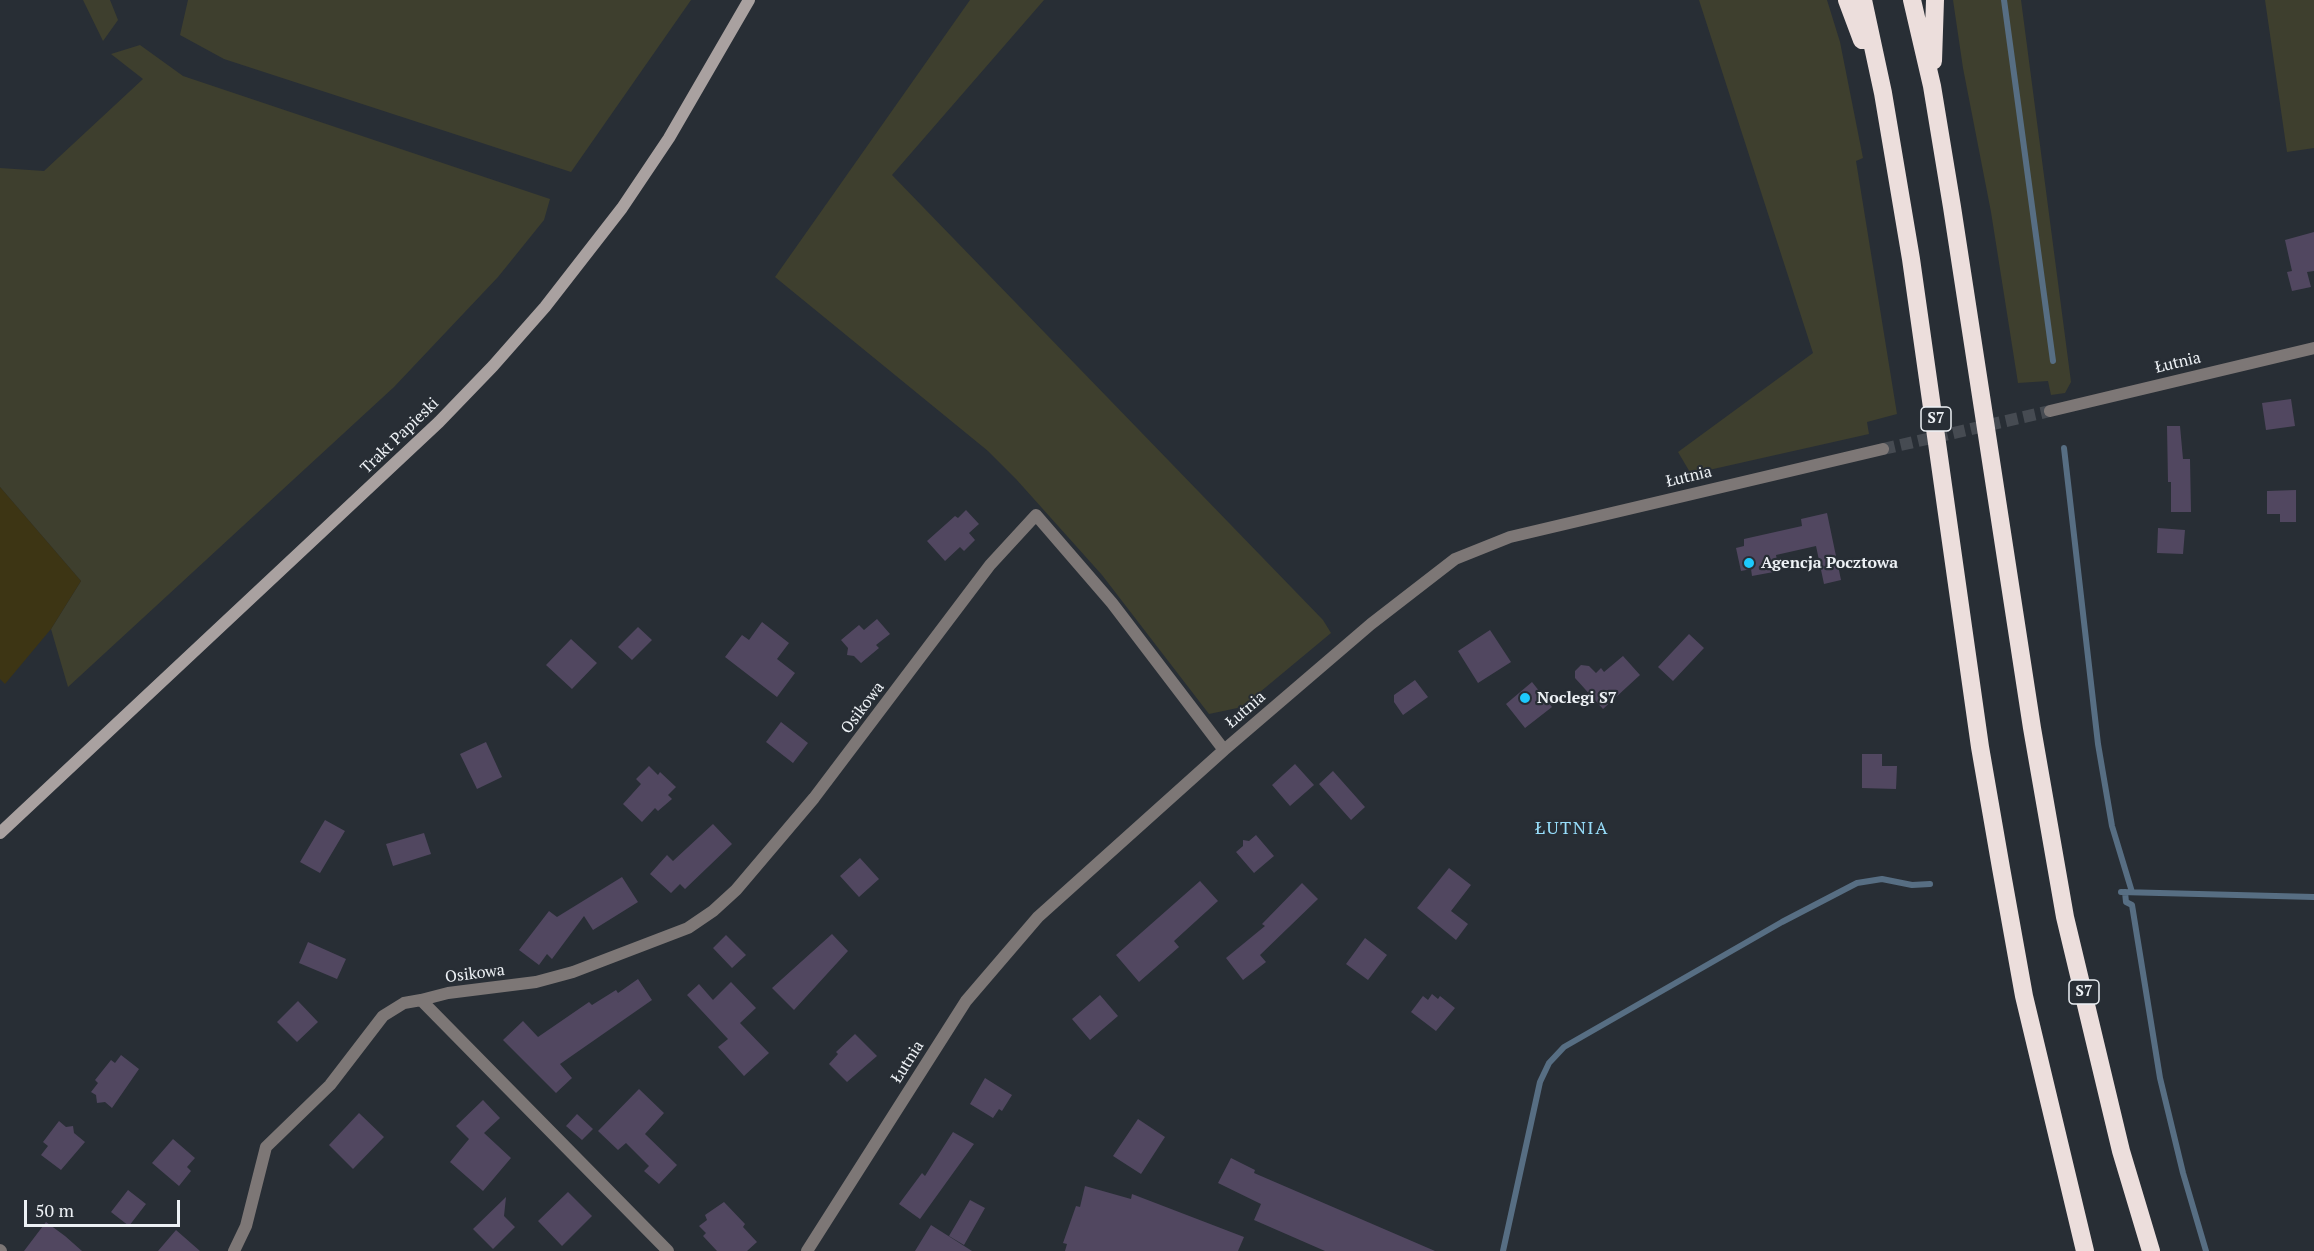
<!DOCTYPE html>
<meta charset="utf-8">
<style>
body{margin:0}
#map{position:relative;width:2314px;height:1251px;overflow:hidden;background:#282e35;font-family:"PT Serif",serif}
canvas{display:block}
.scale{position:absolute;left:24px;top:1200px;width:156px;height:27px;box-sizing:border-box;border:3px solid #edf1f5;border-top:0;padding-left:8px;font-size:18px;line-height:21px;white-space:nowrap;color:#edf1f5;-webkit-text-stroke:4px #282e35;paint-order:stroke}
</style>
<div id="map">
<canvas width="2314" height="1251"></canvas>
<div class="scale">50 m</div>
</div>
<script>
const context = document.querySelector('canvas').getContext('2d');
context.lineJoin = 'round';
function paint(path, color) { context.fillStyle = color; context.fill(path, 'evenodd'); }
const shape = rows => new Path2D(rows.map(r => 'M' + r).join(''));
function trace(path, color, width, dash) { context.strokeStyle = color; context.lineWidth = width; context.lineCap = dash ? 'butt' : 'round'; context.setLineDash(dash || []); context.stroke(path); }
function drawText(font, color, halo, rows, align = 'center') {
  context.font = font + ' "PT Serif",serif'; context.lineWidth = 4.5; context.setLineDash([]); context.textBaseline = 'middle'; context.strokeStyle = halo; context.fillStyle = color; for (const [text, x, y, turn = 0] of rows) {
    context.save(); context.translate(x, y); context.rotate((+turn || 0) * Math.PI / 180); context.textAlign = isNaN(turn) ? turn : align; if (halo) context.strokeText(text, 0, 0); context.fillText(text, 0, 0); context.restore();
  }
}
const green = shape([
 [83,0,110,0,118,20,103,41],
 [188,0,691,0,571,172,224,59,180,35],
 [970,0,1044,0,892,175,1323,620,1331,633,1242,707,1209,714,1102,575,1016,479,988,451,775,277],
 [1699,0,1827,0,1840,42,1863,158,1856,161,1897,414,1867,422,1869,434,1691,474,1678,452,1813,353],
 [1953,0,2021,0,2071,382,2065,393,2051,395,2048,381,2018,383,1991,212,1963,68],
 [2265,0,2314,0,2314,148,2287,152],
 [140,45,183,76,550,199,544,220,498,277,394,387,68,687,51,629,81,581,0,487,0,168,44,171,143,79,111,54]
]);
const sand = shape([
 [0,487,81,581,51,629,5,684,0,679]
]);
const stream = shape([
 [2004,0,2053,361],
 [2064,448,2098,744,2112,826,2132,892],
 [2121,892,2314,897],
 [2125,892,2126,902,2132,905,2160,1078,2183,1173,2206,1251],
 [1503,1251,1540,1082,1549,1063,1564,1047,1782,922,1857,883,1882,879,1912,885,1930,884]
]);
const building = shape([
 [2314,232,2314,271,2307,272,2311,287,2292,291,2287,272,2292,271,2285,240],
 [2291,399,2295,426,2266,430,2262,403],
 [2167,426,2180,426,2183,459,2190,459,2191,512,2171,512,2171,482,2168,482],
 [2296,490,2296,522,2280,522,2280,514,2267,514,2267,491],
 [966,510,979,524,969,533,975,540,964,551,960,547,945,561,927,541,955,516,958,518],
 [1827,513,1841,580,1824,584,1816,546,1776,555,1779,571,1752,576,1751,569,1741,571,1736,548,1744,546,1744,539,1802,526,1801,519],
 [2158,528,2185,530,2183,554,2157,553],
 [877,619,890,634,876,645,879,648,861,663,854,656,847,655,848,648,841,640,859,625,864,630],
 [762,622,789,643,777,659,795,673,777,697,725,657,742,635,749,640],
 [638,627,652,640,632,660,618,647],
 [1490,630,1511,662,1478,683,1458,651],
 [1689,634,1704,648,1673,681,1658,667],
 [571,639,597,663,572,689,546,665],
 [1623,656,1640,675,1603,709,1575,678,1575,671,1581,665,1589,666,1596,673,1601,668,1604,672],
 [1415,680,1428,697,1403,715,1394,702,1394,695],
 [1532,682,1552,707,1525,728,1506,704],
 [781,722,808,743,793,763,766,742],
 [486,742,502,777,477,789,460,754],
 [1862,754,1882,754,1882,766,1897,766,1896,789,1862,788],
 [1295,764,1314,785,1290,806,1272,785],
 [649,766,658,775,660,772,676,787,668,795,672,799,658,811,655,808,642,822,623,804,641,784,636,779],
 [1333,771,1365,807,1351,820,1319,784],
 [325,820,345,831,320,873,300,862],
 [713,824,732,844,685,889,680,884,671,893,650,874,667,855,673,861],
 [424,833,431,854,393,866,386,844],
 [1256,835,1274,856,1254,873,1236,852,1243,846,1243,840,1249,841],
 [860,858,879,879,859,897,840,876],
 [1449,868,1471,885,1451,911,1468,924,1456,940,1417,908],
 [622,877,638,902,593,930,584,916,552,959,547,954,539,965,519,950,549,911,557,917],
 [1200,881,1218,901,1174,941,1179,947,1139,982,1116,955],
 [1302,883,1318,899,1260,955,1266,962,1243,980,1226,958,1265,926,1262,924],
 [832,934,848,951,794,1010,772,988],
 [726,935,746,955,732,968,713,948],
 [1365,938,1387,955,1368,980,1346,964],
 [308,942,346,959,337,979,299,963],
 [638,979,652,1000,560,1064,572,1078,556,1093,503,1040,523,1021,538,1037,589,1002,592,1005,616,990,618,993],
 [731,982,756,1008,740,1023,769,1053,744,1076,718,1047,728,1039,687,995,699,984,713,1000],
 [1432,994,1438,999,1440,996,1455,1008,1436,1031,1411,1012,1423,996,1428,1000],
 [1100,995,1118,1016,1090,1040,1072,1019],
 [298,1001,318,1022,297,1042,277,1022],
 [855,1034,877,1056,847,1082,829,1064,838,1054,836,1052],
 [121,1055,139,1069,112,1108,105,1102,97,1103,96,1095,91,1092,98,1083,95,1080,111,1060,115,1063],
 [985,1078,1012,1095,1002,1111,999,1109,993,1118,970,1104],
 [639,1089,664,1113,645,1134,677,1165,659,1184,644,1171,649,1166,626,1143,618,1150,598,1131],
 [483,1100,500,1118,484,1133,511,1158,483,1191,450,1162,469,1139,456,1126],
 [359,1113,384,1137,353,1169,329,1145],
 [577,1114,593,1129,582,1140,566,1126],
 [1138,1119,1165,1137,1141,1174,1113,1156],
 [59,1121,66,1127,73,1126,74,1133,85,1142,61,1170,41,1155,48,1146,43,1142],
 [953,1132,974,1144,920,1219,899,1204,922,1173,925,1176],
 [173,1139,195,1158,187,1167,191,1171,179,1186,152,1163],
 [1231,1158,1255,1170,1254,1173,1435,1251,1325,1251,1254,1220,1261,1204,1218,1183],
 [1085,1186,1131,1199,1132,1194,1244,1237,1238,1251,1065,1251,1067,1244,1063,1243,1076,1206,1080,1207],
 [128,1190,146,1204,129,1226,111,1212],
 [568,1192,592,1216,562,1246,538,1221],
 [506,1197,504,1216,515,1227,493,1249,473,1229],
 [970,1200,985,1208,964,1245,949,1236],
 [724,1202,745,1224,743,1227,757,1242,747,1251,717,1251,703,1236,706,1233,699,1226,707,1220,705,1215],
 [46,1222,65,1236,82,1251,24,1251],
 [931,1225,972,1251,915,1251],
 [176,1230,200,1251,158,1251]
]);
const streetTunnel = shape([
 [1883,449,2050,411]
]);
const street = shape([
 [2050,411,2314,348],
 [0,1250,1,1251],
 [234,1251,246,1226,266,1147,330,1085,383,1016,404,1003,421,1000],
 [668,1251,421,1000,448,993,536,982,573,972,688,928,713,911,736,890,814,798,990,565,1036,515,1112,603,1224,750],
 [807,1251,966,1001,1038,917,1224,750,1371,624,1455,559,1510,537,1883,449]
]);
const secondary = shape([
 [0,833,439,422,493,366,545,307,622,208,669,138,749,0]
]);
const highway = shape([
 [1847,0,1862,40],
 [1863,0,1883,93,1911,259,1980,747,2001,868,2024,996,2085,1251],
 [1912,0,1932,86,1952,207,2032,728,2065,917,2121,1151,2151,1251],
 [1933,61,1935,0]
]);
const markers = [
 [1749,563,6,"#1dc9fd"],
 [1525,698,6,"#1dc9fd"]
];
const shields = [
 [1936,419,30],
 [2084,992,30]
];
const shieldNames = [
 ["S7",1936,419],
 ["S7",2084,992]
];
const streetNames = [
 ["Łutnia",2178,363,-13],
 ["Trakt Papieski",400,436,-44],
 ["Łutnia",1689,477,-13],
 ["Osikowa",863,708,-53],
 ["Łutnia",1246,710,-41],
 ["Osikowa",475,974,-7],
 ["Łutnia",908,1062,-58]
];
const poiNames = [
 ["Agencja Pocztowa",1761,563],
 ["Noclegi S7",1537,698]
];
const neighbourhoodNames = [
 ["ŁUTNIA",1572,829]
];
paint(green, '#3e3f2e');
paint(sand, '#3d3514');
trace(stream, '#576e83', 6);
paint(building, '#514760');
trace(streetTunnel, '#464b52', 12, [12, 6]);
trace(street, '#7d7776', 12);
trace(secondary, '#a9a1a0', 12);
trace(highway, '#ecdedc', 18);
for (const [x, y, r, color] of markers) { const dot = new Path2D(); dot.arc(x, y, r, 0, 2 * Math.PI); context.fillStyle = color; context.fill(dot); trace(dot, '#282e35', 2); }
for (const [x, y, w] of shields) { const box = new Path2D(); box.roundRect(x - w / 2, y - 12, w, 24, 4.5); context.fillStyle = '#282e35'; context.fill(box); trace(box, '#edf1f5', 1.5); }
drawText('bold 15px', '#edf1f5', null, shieldNames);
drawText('16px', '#edf1f5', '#282e35', streetNames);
drawText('bold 16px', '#edf1f5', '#282e35', poiNames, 'left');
context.letterSpacing = '1.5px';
drawText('18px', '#97ddfa', '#282e35', neighbourhoodNames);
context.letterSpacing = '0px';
</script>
